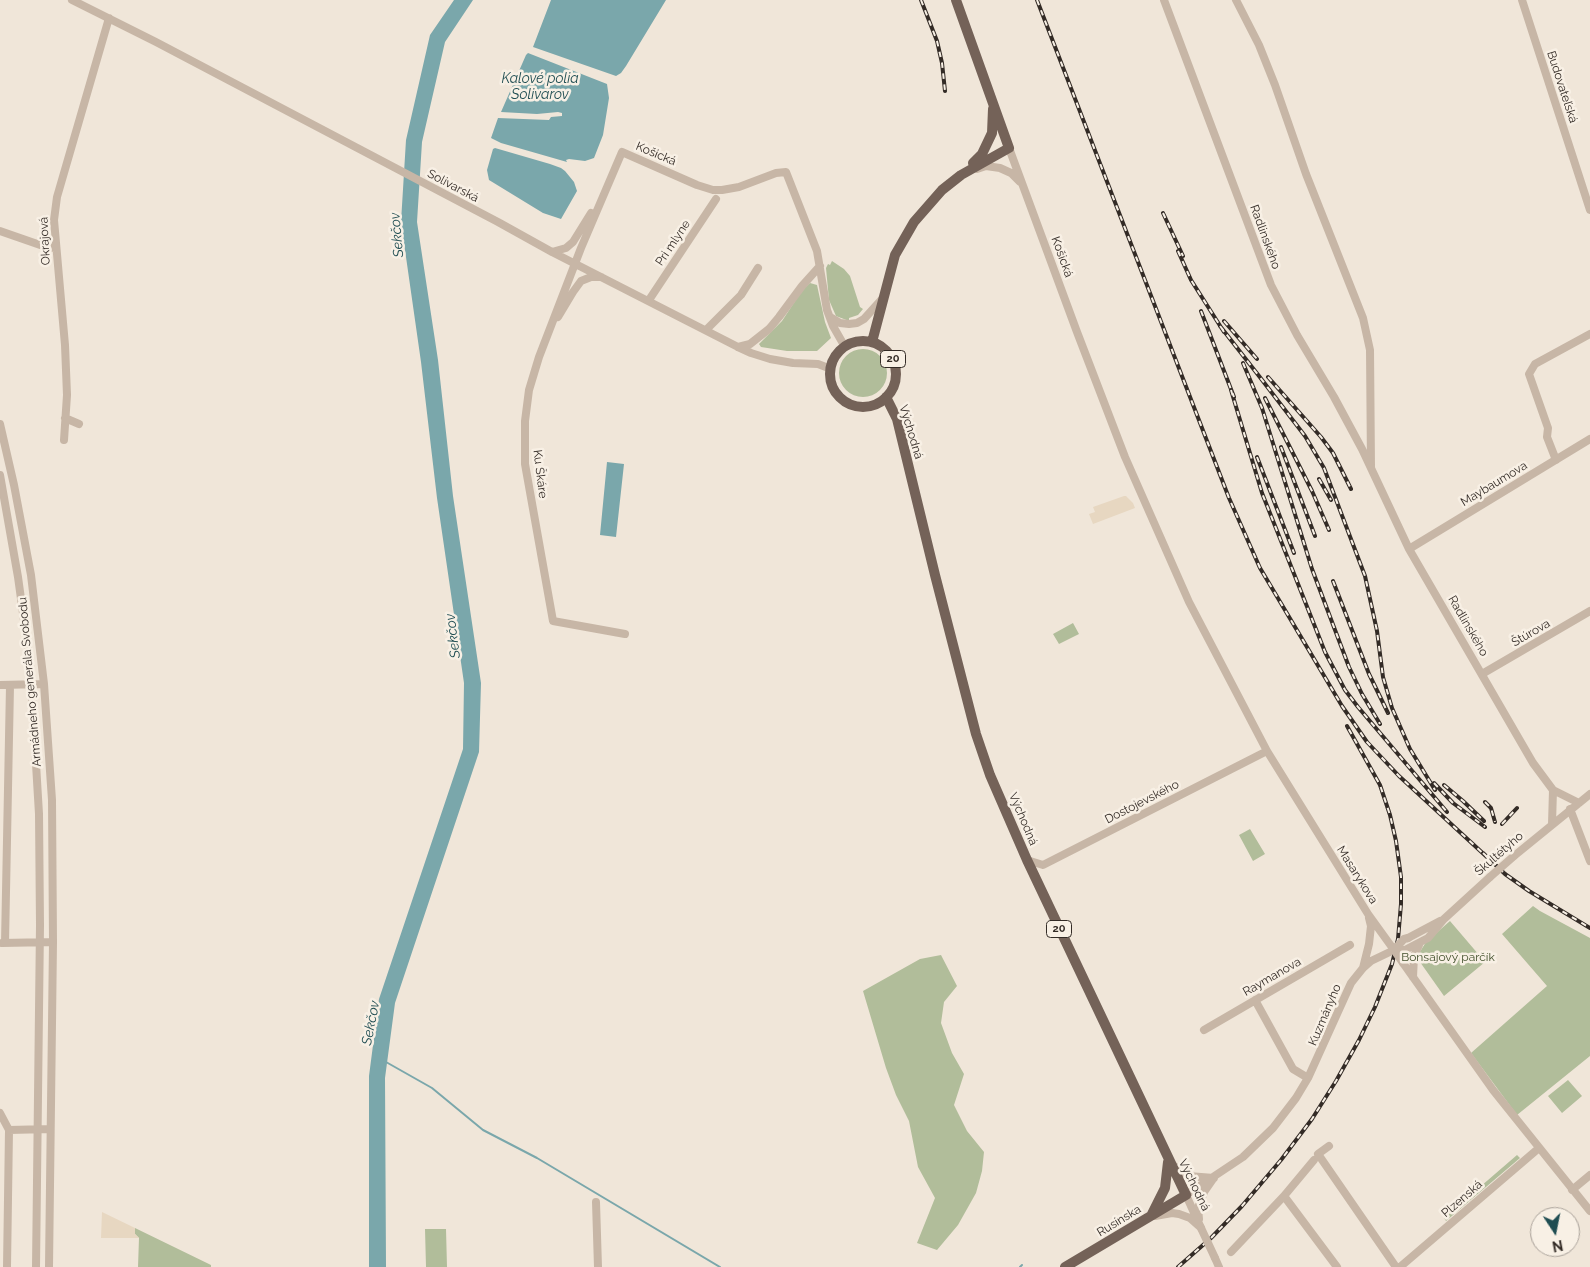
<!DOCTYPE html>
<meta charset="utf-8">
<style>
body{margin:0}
#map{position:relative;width:1590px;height:1267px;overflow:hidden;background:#f0e6d9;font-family:Raleway,sans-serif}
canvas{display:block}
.north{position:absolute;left:1530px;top:1207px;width:50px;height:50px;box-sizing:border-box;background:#f8f0e5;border:1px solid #a9a199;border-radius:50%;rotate:169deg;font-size:14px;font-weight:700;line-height:20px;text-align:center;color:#332b26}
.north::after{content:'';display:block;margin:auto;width:18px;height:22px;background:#1f4d52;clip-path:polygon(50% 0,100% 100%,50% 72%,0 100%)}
</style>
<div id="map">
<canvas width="1590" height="1267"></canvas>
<div class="north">N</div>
</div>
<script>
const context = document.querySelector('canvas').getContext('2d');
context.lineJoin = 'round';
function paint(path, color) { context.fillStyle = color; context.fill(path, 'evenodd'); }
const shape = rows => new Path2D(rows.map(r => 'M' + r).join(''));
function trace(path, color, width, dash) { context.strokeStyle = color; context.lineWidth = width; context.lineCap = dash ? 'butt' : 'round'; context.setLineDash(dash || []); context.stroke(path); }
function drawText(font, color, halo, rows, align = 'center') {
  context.font = font + ' Raleway,sans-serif'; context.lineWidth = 5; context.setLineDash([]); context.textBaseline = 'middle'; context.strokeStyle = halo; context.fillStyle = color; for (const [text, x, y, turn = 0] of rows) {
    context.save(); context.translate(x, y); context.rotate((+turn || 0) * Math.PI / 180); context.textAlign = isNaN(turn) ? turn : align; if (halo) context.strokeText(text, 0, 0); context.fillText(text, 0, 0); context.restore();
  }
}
const green = shape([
 [832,261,844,269,850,276,860,307,863,309,858,315,849,318,849,321,836,316,829,300,826,268,828,264,830,265],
 [810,283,817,285,825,322,831,338,817,351,787,351,761,347,759,344,782,321,803,289],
 '839 373a24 24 0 1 1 48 0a24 24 0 1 1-48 0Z',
 [1073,623,1079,634,1059,644,1053,634],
 [1250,829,1265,854,1253,861,1239,835],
 [1533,906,1540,911,1590,938,1590,1056,1517,1115,1471,1053,1547,986,1502,934],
 [1450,921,1485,962,1444,996,1420,962,1418,955,1426,942],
 [941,955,957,986,944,1002,941,1023,952,1053,964,1074,954,1105,967,1131,984,1152,982,1171,976,1193,958,1225,937,1250,917,1243,935,1198,918,1167,909,1121,896,1095,886,1068,863,991,920,959],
 [1568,1080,1582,1096,1562,1113,1548,1096],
 [1517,1155,1520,1158,1446,1221,1444,1218],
 [135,1228,211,1265,211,1267,138,1267,139,1238,135,1234],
 [425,1229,446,1229,447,1267,426,1267]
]);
const plaza = shape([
 [1124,496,1126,496,1133,503,1135,508,1093,524,1089,514,1095,512,1093,507],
 [102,1212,135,1228,135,1234,139,1238,101,1238]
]);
const water = shape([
 [454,0,473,0,445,42,422,142,417,222,438,360,453,496,481,683,479,752,395,1003,385,1078,386,1267,369,1267,369,1076,379,999,463,749,464,683,437,498,421,362,401,222,406,140,430,35],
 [551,0,666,0,626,66,621,73,616,76,533,47],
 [528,53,607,84,609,98,603,135,594,158,585,161,569,159,566,160,567,162,501,143,491,138,498,118,549,120,551,117,562,116,562,113,558,112,537,114,501,112,526,55],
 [495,148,550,164,561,168,565,171,574,182,577,191,561,219,543,213,489,180,487,170,493,149],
 [607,462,624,464,616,537,600,535]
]);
const stream = shape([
 [386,1062,432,1088,483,1130,537,1158,720,1267],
 [1020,1267,1022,1265]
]);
const minor = shape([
 [72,0,156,42,498,222,552,252,738,347,751,353,770,359,793,363,818,364,831,369],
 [1164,0,1271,285,1297,335,1334,397,1362,449,1409,549,1533,763,1553,790,1579,803],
 [1236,0,1259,45,1275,85,1306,174,1363,318,1370,350,1371,467],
 [1522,0,1590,210],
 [1009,148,1077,332,1125,457,1189,602,1267,751,1368,914,1394,950,1371,961,1363,968,1351,983,1308,1078,1296,1098,1273,1128,1243,1157,1186,1195,1201,1228],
 [977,169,986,166,1000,168,1011,173,1020,182],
 [0,231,46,247,55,248],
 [552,252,566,248,573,242,591,213],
 [649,300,716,199],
 [558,317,573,292,581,281,591,277,601,277],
 [830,317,840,323,849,324,857,323,864,319,883,298],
 [706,330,741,295,758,268],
 [738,347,750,344,769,329,779,317,802,286,820,266],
 [65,418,79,424],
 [0,424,14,485,31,575,44,684,52,800,53,942,49,1267],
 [64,440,67,395,65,345,54,220,57,197,109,18],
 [1556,460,1547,437,1548,428,1529,374,1535,364,1590,334],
 [0,475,18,577,30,664,39,814,40,925,36,1267],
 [1409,549,1590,439],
 [625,634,553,621,525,464,525,421,529,390,539,357,581,248,622,152,697,185,713,190,722,190,739,187,776,173,786,172,817,251,827,310,833,326,845,347],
 [1482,674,1590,611],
 [0,685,44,684],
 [1570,809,1590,861],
 [1552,824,1553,790],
 [1514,856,1590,794],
 [1027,860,1043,865,1267,751],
 [1408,938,1440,921],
 [2,943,53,942],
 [5,943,10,686],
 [1405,950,1428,938,1444,919,1490,877],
 [1403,963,1493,1090,1590,1211],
 [1363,968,1369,944,1371,926,1369,918],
 [1413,977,1414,956,1419,945],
 [1255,1000,1293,1069,1308,1078],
 [1204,1030,1350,945],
 [0,1113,9,1130,7,1267],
 [9,1130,50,1129],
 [1329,1146,1318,1154,1396,1267],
 [1314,1160,1284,1196,1337,1267],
 [1174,1166,1188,1176,1214,1178],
 [1572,1190,1590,1175],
 [596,1202,598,1267],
 [1155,1216,1172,1213,1179,1214,1190,1218,1199,1226],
 [1199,1219,1198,1208,1204,1192,1213,1179],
 [1231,1252,1284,1196],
 [1215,1258,1219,1267],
 [1400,1267,1539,1148]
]);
const major = shape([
 [973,163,982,154,992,133,993,109],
 '830 374a33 33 0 1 1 66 0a33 33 0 1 1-66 0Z',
 [872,342,895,255,914,222,942,190,961,175,1009,148,956,0],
 [886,397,897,419,935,575,976,734,990,775,1027,860,1186,1195,1065,1267],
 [1152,1214,1165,1188,1168,1162]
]);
const rail = shape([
 [921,0,937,41,942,63,945,91],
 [1037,0,1229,498,1260,568,1342,706,1367,742,1399,776,1488,858],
 [1163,213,1183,256],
 [1178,251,1191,280,1224,332],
 [1201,311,1234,397],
 [1224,321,1257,359],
 [1220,326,1259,376,1305,436,1324,468,1365,576,1377,631,1383,677,1392,708,1410,749,1435,790],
 [1243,363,1262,408,1312,569,1349,667,1362,694,1380,724],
 [1268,377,1321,437,1333,453,1351,489],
 [1231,390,1262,493,1325,652,1345,690,1358,707,1447,812],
 [1265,398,1312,491,1329,530],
 [1281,447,1315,536],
 [1257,457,1294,553],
 [1319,479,1331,500],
 [1333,581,1369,674,1388,713],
 [1434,783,1453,803,1485,827],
 [1444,785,1463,801,1484,821],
 [1485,802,1491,808,1495,822],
 [1502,824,1517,808],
 [1483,853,1505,874,1529,891,1590,928],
 [1178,1267,1211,1238,1242,1206,1281,1160,1312,1119,1336,1081,1359,1040,1375,1007,1392,964,1398,939,1401,904,1401,877,1396,841,1390,815,1380,785,1347,726]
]);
const minorBridge = shape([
 [1490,877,1514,856],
 [1394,950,1404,939,1408,938],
 [1394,950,1403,963],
 [1394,950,1405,950],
 [1201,1228,1215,1258]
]);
const shields = [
 [893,359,25],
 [1059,929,25]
];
const shieldNames = [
 ["20",893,359],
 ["20",1059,929]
];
const streetNames = [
 ["Budovateľská",1562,87,72],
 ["Košická",656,154,23],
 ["Solivarská",453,186,28],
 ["Radlinského",1265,237,70],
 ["Okrajová",45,241,-93],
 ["Pri mlyne",673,243,-56],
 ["Košická",1062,257,70],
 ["Východná",911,432,73],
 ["Ku Škáre",540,474,83],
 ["Maybaumova",1494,484,-31],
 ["Radlinského",1468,626,60],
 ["Štúrova",1531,633,-30],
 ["Armádneho generála Svobodu",30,682,-95],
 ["Dostojevského",1142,802,-27],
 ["Východná",1023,819,67],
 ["Škultétyho",1499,854,-41],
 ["Masarykova",1357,875,58],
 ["Raymanova",1272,977,-30],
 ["Kuzmányho",1325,1015,-67],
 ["Východná",1194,1185,64],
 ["Plzenská",1462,1199,-41],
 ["Rusínska",1119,1221,-31]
];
const parkNames = [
 ["Bonsajový parčík",1448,957]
];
const waterNames = [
 ["Kalové polia",540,79],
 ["Solivarov",540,95],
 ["Sekčov",397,235,-95],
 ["Sekčov",453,636,-97],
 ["Sekčov",371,1023,-79]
];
paint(green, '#b1bd9a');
paint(plaza, '#e7d7c1');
paint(water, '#7aa7ab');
trace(stream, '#7aa7ab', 2);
trace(minor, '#c7b6a6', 8);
trace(major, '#746258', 10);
trace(rail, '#332b26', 4);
trace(rail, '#f8f0e5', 2, [5.5]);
trace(minorBridge, '#c7b6a6', 8);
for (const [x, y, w] of shields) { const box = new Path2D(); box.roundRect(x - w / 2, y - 8.5, w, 17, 4); context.fillStyle = '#f8f0e5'; context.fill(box); trace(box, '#332b26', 1); }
drawText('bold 11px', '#332b26', null, shieldNames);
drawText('12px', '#332b26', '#f8f0e5', streetNames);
drawText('12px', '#42502c', '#f8f0e5', parkNames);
drawText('italic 14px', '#1f4d52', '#f8f0e5', waterNames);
</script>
